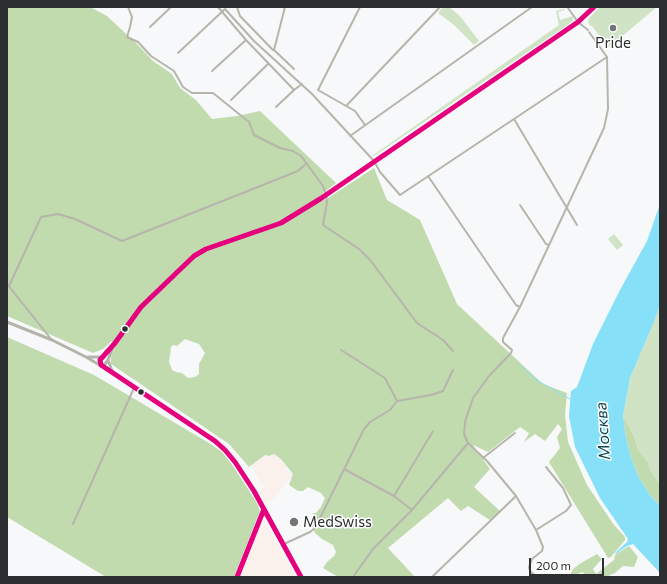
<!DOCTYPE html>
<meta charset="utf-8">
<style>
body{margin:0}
#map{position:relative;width:667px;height:584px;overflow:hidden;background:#f7f8f9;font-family:Commissioner,sans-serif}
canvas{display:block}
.frame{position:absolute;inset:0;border:8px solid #2d2e2f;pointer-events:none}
.scale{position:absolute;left:529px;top:558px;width:75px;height:18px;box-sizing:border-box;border:2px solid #2d2e2f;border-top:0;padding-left:5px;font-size:12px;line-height:14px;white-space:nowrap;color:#2d2e2f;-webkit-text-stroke:3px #fff;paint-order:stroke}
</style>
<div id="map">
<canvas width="667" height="584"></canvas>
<div class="frame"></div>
<div class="scale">200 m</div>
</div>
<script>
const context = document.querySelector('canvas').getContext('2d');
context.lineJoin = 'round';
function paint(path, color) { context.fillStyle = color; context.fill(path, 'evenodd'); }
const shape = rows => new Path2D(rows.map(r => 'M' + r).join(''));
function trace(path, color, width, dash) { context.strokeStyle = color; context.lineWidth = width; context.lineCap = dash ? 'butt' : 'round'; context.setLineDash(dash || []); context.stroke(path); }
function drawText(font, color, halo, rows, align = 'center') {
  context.font = font + ' Commissioner,sans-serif'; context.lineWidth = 3; context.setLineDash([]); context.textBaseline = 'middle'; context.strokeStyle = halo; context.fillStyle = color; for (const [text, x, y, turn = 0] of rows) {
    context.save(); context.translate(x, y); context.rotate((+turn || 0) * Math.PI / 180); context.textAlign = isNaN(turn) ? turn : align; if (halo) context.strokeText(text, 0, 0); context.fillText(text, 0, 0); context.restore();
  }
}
const commercial = shape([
 [264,453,269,458,274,453,287,466,286,469,293,475,273,499,265,503,259,492,264,486,259,481,251,464],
 [264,519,296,577,239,577]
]);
const green = shape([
 [443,7,449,7,460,16,479,41,474,45,454,25,438,13],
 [600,7,657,7,608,48,592,26,590,26,588,22,589,18],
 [564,9,565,10,558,12,560,20,573,16,573,20,569,24,374,156,372,156,559,25,556,11],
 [614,234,623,245,617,250,608,239],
 [660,304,660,484,650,470,648,462,638,450,634,436,623,416,630,378,654,322]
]);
const forest = shape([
 [7,7,90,7,107,16,138,45,153,61,172,74,180,88,196,100,212,119,237,116,260,111,336,183,322,194,325,200,374,168,387,200,420,220,457,304,543,384,567,393,565,415,568,442,587,485,614,525,625,537,625,540,611,557,608,558,549,462,560,448,557,437,562,429,558,424,545,441,535,434,524,442,529,433,520,427,488,452,473,445,490,469,474,487,500,511,490,520,468,506,461,511,448,498,388,548,415,577,338,577,323,568,327,562,334,556,336,552,333,545,322,539,315,533,312,526,317,518,313,513,316,513,321,507,325,498,321,493,308,487,303,491,298,491,289,485,293,474,281,459,274,454,269,456,265,455,249,467,229,444,111,364,111,357,116,344,112,341,103,349,93,353,7,316],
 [185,339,199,344,205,353,199,364,199,374,195,377,188,378,182,373,176,372,172,370,169,362,171,347,173,345,177,346],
 [7,337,94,375,209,443,222,452,233,466,257,503,260,511,234,577,106,577,7,517],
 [623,416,634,436,638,450,648,462,650,470,660,484,660,506,650,495,638,476,631,457,626,438],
 [629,546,638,557,634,567,623,566,615,573,606,577,585,577,583,572,569,577,573,569,581,563,597,554,602,559,593,569,596,574,614,560,615,555]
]);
const water = shape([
 [660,204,660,304,654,322,630,378,623,416,626,438,631,457,638,476,650,495,660,506,660,573,633,544,627,546,616,554,615,553,627,542,628,539,600,498,575,447,569,416,571,391,577,387,593,344,620,290,647,241]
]);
const stream = shape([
 [520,365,530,375,538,381,570,399]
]);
const minor = shape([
 [128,7,132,17,130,27,127,37,138,42,151,56,174,71,183,87,192,93,213,93,249,122,254,135,280,148,293,151,301,156,323,186,326,194,327,202,323,225,359,249,371,261,417,323,443,340,453,351],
 [218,7,246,40,294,90,276,107],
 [237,7,240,16,273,50],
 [285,7,274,50,294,69],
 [360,7,318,90,355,111,365,125],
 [568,7,568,8,578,22,588,30],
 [150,27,171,7],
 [178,53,225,9,254,41,312,94,374,161,380,172,400,195,607,57,589,32],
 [212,71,246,40],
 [294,90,302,84],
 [231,100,268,64],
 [347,105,440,7],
 [514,119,577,225],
 [350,136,532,7],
 [520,205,546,244,549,245],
 [7,284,51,339],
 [9,286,41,217,58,214,75,219,122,241,298,171,307,163],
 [520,307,604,128,608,109,607,57],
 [341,350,385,378,397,401],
 [468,443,487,461,516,496,536,530,543,547,542,551,532,559,529,567,530,571,537,577],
 [483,458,515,433],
 [344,469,394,496,433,431],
 [394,496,412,510],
 [73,524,134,388],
 [536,530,566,511,571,505,563,488,546,467],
 [284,544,310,532,315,528,364,429,370,422,390,410,397,401,431,395,443,391,453,370],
 [237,577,264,510],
 [353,577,373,549,412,510,468,443,464,434,465,422,473,398,489,376,511,353,512,350,503,342,503,338,520,307,516,305,428,176],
 [432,577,516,496]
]);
const secondary = shape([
 [7,322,52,340,86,357,113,373,221,446,235,462,254,491,301,577],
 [88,357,102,357],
 [108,360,112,371],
 [101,365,100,363,100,359,115,343,141,307,194,256,206,249,281,223,320,199,374,161,578,22,594,7],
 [101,365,105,364,108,360,113,347]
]);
const bus1 = shape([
 [237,577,264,509],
 [301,577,254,491,235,462,225,450,215,441,101,365,100,360,115,343,141,307,194,256,206,249,281,223,320,199,578,22,594,7]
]);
const markers = [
 [613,28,4,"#747576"],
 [125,329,3.5,"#2d2e2f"],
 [141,392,3.5,"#2d2e2f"],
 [294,522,5,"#747576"]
];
const poiNames = [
 ["Pride",613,43],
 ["MedSwiss",303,522,"left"]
];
const waterNames = [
 ["Москва",603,431,-94]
];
paint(commercial, '#faf0ec');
paint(green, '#d0e3c4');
paint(forest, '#c1dbaf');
paint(water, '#86e0f7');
trace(stream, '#86e0f7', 1);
trace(minor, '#b6b5ac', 2);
trace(secondary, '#b6b4aa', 3);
trace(bus1, '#e5007d', 5);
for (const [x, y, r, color] of markers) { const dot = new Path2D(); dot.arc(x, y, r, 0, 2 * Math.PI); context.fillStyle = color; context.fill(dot); trace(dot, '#fff', 1.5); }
drawText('15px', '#2d2e2f', '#fff', poiNames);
drawText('italic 16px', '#0c4552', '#fff', waterNames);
</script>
